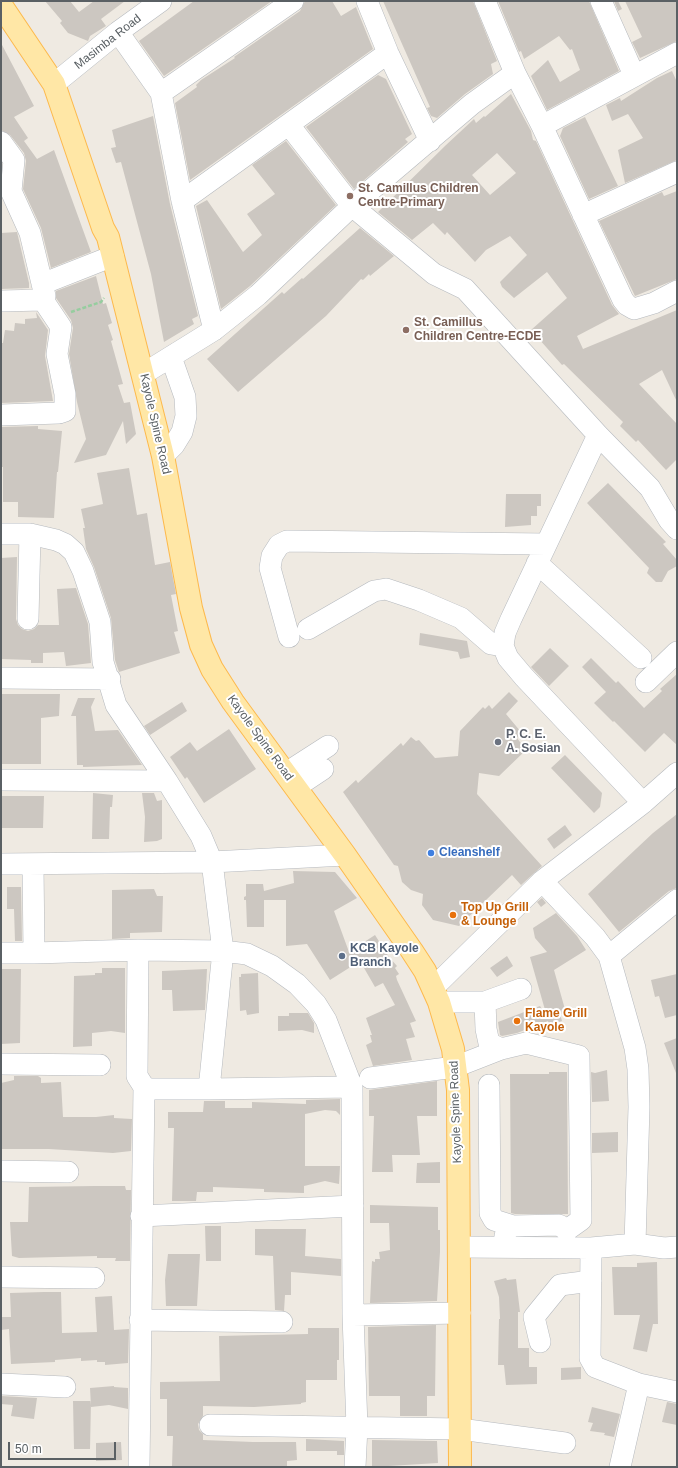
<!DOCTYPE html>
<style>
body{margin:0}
#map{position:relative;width:678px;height:1468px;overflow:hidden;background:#efeae2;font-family:Arial,sans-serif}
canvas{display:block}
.frame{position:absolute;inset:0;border:2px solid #5a6064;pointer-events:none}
.scale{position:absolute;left:8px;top:1442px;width:108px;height:18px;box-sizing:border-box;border:2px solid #5a6064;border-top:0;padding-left:5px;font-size:12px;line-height:14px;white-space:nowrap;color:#5a6064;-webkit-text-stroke:3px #fff;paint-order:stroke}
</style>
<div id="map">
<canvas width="678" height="1468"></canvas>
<div class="frame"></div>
<div class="scale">50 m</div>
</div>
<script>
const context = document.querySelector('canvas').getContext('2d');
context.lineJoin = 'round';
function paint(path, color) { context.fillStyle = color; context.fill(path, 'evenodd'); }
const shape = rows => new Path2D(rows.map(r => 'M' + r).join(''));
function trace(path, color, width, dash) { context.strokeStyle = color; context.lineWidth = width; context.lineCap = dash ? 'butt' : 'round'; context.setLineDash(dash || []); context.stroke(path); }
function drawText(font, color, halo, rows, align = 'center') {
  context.font = font + ' Arial,sans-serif'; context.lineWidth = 4; context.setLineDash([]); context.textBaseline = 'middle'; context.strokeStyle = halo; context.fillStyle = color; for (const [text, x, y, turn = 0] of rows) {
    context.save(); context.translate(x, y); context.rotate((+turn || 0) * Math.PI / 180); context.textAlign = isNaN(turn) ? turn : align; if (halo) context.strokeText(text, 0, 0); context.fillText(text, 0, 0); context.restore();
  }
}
const building = shape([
 [45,1,70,1,79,12,94,1,125,1,101,19,106,26,90,36,88,41,68,33,60,23,62,21],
 [194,1,272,1,164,76,139,41],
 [305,1,332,1,341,16,356,7,373,49,190,180,175,103,197,87,196,85,201,80,235,58,234,57,300,11],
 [383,1,473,1,497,61,491,64,493,74,465,94,437,118,431,116,427,108,430,107],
 [498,1,589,1,619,71,547,110,531,76,548,60,560,82,580,70,572,49,570,50,559,36,524,59,521,51,519,52],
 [614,1,618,1,622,9,618,11],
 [625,1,677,1,677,41,640,58,632,42,642,37],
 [1,43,34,106,14,117,28,138,24,141,37,159,54,150,91,252,51,268,41,228,23,189,26,161,24,153,10,135,1,130],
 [672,71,677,82,677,160,625,183,618,150,643,138,628,114,612,121,606,105,620,98,621,101,657,78],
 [378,75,386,79,412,134,405,139,408,142,354,189,306,127],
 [511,94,531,131,533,140,536,141,612,305,619,314,577,336,583,349,677,310,677,402,662,370,639,384,677,424,677,459,666,470,638,440,636,442,620,426,623,422,564,364,562,365,531,330,567,298,547,272,514,298,502,287,500,282,527,255,510,236,486,250,475,262,447,232,445,235,433,223,412,240,378,212,446,145,474,119,476,123,484,116,485,117],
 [497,153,516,173,490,195,472,175],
 [153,116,170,204,198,316,192,319,194,324,164,342,151,274,121,162,116,163,111,148,116,147,112,130],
 [585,117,618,186,589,199,560,136,563,128],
 [286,141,336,205,250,286,221,309,196,206,207,200,243,252,262,235,247,214,275,194,252,165],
 [677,191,677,279,635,296,599,221,662,192,664,196],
 [360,228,394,256,370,276,369,274,363,280,361,279,326,316,238,392,207,359,282,292,284,294,302,278,303,279],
 [17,232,29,283,29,288,1,289,1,233],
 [96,276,103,304,106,303,112,323,108,325,113,340,111,341,123,384,118,385,124,403,130,402,136,434,126,444,123,421,106,455,74,463,86,439,77,402,69,354,73,328,71,320,56,298,56,291],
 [36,312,48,330,45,356,53,401,1,403,1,343,3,343,5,330,14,331,15,323,25,324,25,319,37,318],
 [38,426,38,429,62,431,58,472,57,472,54,518,18,517,18,502,3,502,3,467,1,467,1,427],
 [129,468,137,515,147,513,155,565,170,562,176,594,171,595,178,631,174,632,180,653,119,672,115,660,111,618,94,567,86,549,83,528,85,528,81,509,103,504,97,473],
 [608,483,666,542,663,544,677,560,677,566,668,571,662,582,656,582,647,573,649,568,587,503],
 [506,494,541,494,541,506,537,506,537,516,531,516,531,525,505,527],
 [17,557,16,619,18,625,22,629,28,631,34,629,38,625,59,625,57,589,76,588,88,624,91,663,66,666,64,652,43,653,43,663,31,663,31,660,1,659,1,558],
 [420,633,467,641,470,657,460,659,458,652,419,645],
 [550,648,569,666,549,686,531,667],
 [591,658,616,683,618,681,644,708,662,691,660,689,677,674,677,745,664,733,645,752,614,721,613,722,594,703,606,692,582,667],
 [509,692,518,701,506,714,521,732,517,738,526,750,499,776,479,773,477,794,542,866,521,885,512,875,459,926,433,920,422,905,423,894,411,890,402,882,398,866,394,865,343,792,356,780,358,783,401,743,403,746,411,737,416,741,419,740,435,758,458,756,460,731,483,707,485,709,489,705,492,709],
 [1,694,60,694,59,716,41,718,41,764,1,764],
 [78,698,95,698,91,707,95,731,118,730,142,765,83,767,83,765,77,765,76,716,71,716],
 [182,702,187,711,150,735,144,726],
 [229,729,256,769,204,803,187,777,185,779,170,757,190,742,197,751],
 [565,755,602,793,600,807,594,813,551,768],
 [93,793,113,795,112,807,110,807,109,839,92,839],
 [142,793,154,793,157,801,162,800,162,839,157,841,144,842,145,817],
 [1,796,44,796,43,828,1,828],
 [677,814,677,888,669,891,619,932,588,894,653,833],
 [565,825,572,835,554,849,547,839],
 [293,871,335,872,357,898,334,911,349,952,375,935,389,957,397,966,395,968,399,974,396,976,397,980,416,1021,410,1023,415,1037,406,1039,412,1060,373,1066,366,1045,372,1042,370,1035,372,1035,366,1018,395,1005,383,983,375,987,360,961,330,980,307,944,286,946,286,900,264,900,264,927,247,927,246,900,244,900,244,897,246,896,246,884,263,884,264,891,294,883],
 [7,887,21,887,22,941,15,941,14,909,7,909],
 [154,889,157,896,163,896,162,932,130,933,130,938,112,939,112,890],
 [542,898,546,903,541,907,537,902],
 [556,913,577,936,586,950,554,970,566,1013,560,1014,562,1021,549,1025,548,1021,517,1033,502,1036,500,1035,498,1022,540,1006,547,1017,530,957,547,952,535,938,533,928],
 [507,956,513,966,497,977,490,968],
 [102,968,125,968,125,1033,111,1031,92,1033,92,1046,73,1047,74,976,95,975,95,973,102,973],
 [1,969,21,969,20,1043,1,1044],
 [207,969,205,1010,173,1011,172,990,162,990,162,971],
 [258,973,259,1013,247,1015,246,1010,240,1011,239,977,241,977,241,974],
 [677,974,677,1015,665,1018,659,996,655,997,651,980],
 [289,1013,308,1013,314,1023,314,1033,302,1030,278,1031,278,1016,289,1016],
 [677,1038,677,1073,676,1073,664,1043],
 [607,1070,609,1101,592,1102,591,1072,595,1073],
 [549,1072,567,1072,568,1214,515,1214,511,1213,510,1074,549,1074],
 [14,1076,38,1076,41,1078,41,1083,61,1082,63,1117,96,1117,114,1115,114,1118,132,1119,131,1151,113,1153,49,1149,1,1149,1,1083,14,1080],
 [437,1081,437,1116,417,1116,420,1155,392,1155,393,1172,372,1172,374,1116,369,1116,369,1090],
 [340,1099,340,1115,336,1111,325,1110,305,1114,305,1166,340,1166,339,1184,325,1181,304,1186,304,1193,264,1192,264,1189,213,1187,213,1192,197,1192,196,1201,172,1201,174,1128,168,1128,168,1112,203,1112,204,1101,225,1101,225,1108,252,1108,252,1102,306,1104,306,1100],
 [618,1132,618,1152,592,1153,592,1133],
 [440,1162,440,1183,416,1183,417,1163],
 [94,1186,125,1186,126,1190,131,1190,130,1261,115,1261,116,1258,97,1258,97,1256,19,1258,12,1256,10,1222,28,1222,29,1187],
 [370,1205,438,1207,438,1230,440,1230,440,1252,437,1301,370,1303,372,1261,375,1262,375,1259,380,1259,379,1252,390,1250,389,1223,370,1223],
 [205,1226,221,1226,221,1261,206,1261],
 [255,1229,306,1229,305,1256,341,1259,341,1276,291,1272,291,1295,285,1295,284,1311,275,1310,273,1256,255,1255],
 [168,1254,200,1254,197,1306,166,1306,165,1280],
 [657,1262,658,1324,653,1324,647,1352,633,1349,640,1315,614,1315,612,1267,637,1267,637,1263],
 [506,1278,507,1280,516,1279,520,1312,518,1312,518,1348,529,1348,529,1367,537,1367,537,1384,506,1385,504,1365,498,1365,499,1319,500,1319,499,1297,494,1281],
 [44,1292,61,1292,62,1333,97,1332,95,1297,112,1296,114,1330,129,1329,128,1363,105,1365,105,1362,97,1362,97,1360,81,1361,81,1358,55,1360,55,1362,11,1364,9,1329,1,1330,1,1317,11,1317,10,1293],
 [436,1325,435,1396,427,1396,427,1416,400,1416,400,1396,369,1396,368,1327],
 [308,1328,339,1328,339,1360,337,1360,337,1380,306,1380,306,1402,301,1403,301,1404,254,1407,203,1406,203,1416,198,1424,199,1430,203,1434,203,1440,253,1442,296,1442,297,1460,287,1461,287,1467,172,1466,173,1436,167,1436,167,1399,160,1399,160,1382,220,1381,219,1336,308,1334],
 [581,1367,581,1379,561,1380,561,1368],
 [114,1386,114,1387,128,1388,128,1409,109,1405,91,1407,90,1388],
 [1,1396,37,1398,34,1419,11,1416,13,1405,1,1404],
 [73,1401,91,1401,90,1449,74,1449],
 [667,1402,677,1404,677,1425,662,1422],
 [592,1407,620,1414,614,1437,604,1435,605,1433,590,1431,593,1423,588,1422],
 [306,1439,344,1441,344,1455,337,1455,337,1451,306,1451],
 [372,1440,437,1441,438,1463,372,1467],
 [121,1442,122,1460,96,1461,96,1443]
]);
const path = shape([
 [71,312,101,302,104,298]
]);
const minor = shape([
 [367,1,388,53,430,141],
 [485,1,515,73,542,126,623,300,627,305,634,309,654,303,677,291],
 [601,1,634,75],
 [118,32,161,93,182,201,214,330],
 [54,84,118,32,161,1],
 [161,93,293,1],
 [289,125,352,206,434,274,465,289,598,435,650,488,669,520,677,529],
 [542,126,677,53],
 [1,142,14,160,11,191,30,233,45,296,43,300,61,327,57,354,65,394,65,411,59,413,1,415],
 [182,201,388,53],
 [583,215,677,172],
 [42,284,113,256],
 [1,301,43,300],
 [143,374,214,330,258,295,352,206,472,104,515,73],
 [598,435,511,619,505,633,503,646,508,658,524,677,643,803],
 [163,456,174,445,182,432,186,416,185,397,171,357],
 [1,534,30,534,56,540,65,544,74,552,83,571,100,622,103,662,116,705,167,781,201,836,212,862,345,855],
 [537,563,641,658],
 [28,619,30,534],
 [308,629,374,591,386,589,419,600,461,618,491,644,503,646],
 [289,637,270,568,272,556,279,545,287,541,546,544],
 [1,678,110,679],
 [646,682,677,652],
 [286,773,328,746],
 [1,780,167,781],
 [296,787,323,769],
 [1,864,212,862,223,951,209,1089],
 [33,865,34,953],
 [542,881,595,937,609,956,635,1048,638,1069,639,1107,635,1244],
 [138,950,137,1076,144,1087,150,1089,209,1089,352,1087],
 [1,953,34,953,138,950,223,951,247,954,272,966,297,984,316,1004,326,1020,352,1087,353,1315,357,1427,355,1467],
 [609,956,677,900],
 [433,988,542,881,643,803,677,773],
 [439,1002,485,1002,486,1029,489,1043,501,1049],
 [485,1002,521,989],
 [1,1064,100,1065],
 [370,1078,455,1067,501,1049,526,1043,579,1056,581,1220,567,1230,559,1225,513,1226],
 [489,1085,490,1213,494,1220,513,1226,507,1230,505,1236],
 [1,1171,68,1172],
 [141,1216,353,1206],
 [459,1247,591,1248,635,1244,664,1248,677,1247],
 [591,1248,590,1358,595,1367,639,1384,677,1392],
 [1,1277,94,1278],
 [353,1315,460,1313],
 [140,1320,282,1322],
 [540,1342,534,1317,560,1285,591,1281],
 [1,1384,65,1387],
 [210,1425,460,1429,565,1443],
 [139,1467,144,1087],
 [620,1467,639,1384]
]);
const major = shape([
 [1,5,54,84,103,228,108,237,163,456,191,608,201,645,212,669,233,702,345,855,412,951,425,971,439,1002,453,1049,458,1090,460,1467]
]);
const markers = [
 [350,196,4,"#8d6e63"],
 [406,330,4,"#8d6e63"],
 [498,742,4,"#6b7280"],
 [431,853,4,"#3f7fe0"],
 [453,915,4,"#e8710a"],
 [342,956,4,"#5c6f8a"],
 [517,1021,4,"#e8710a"]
];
const streetNames = [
 ["Masimba Road",108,42,-38],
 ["Kayole Spine Road",155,424,77],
 ["Kayole Spine Road",260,738,54],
 ["Kayole Spine Road",456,1112,-92]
];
const educationNames = [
 ["St. Camillus Children",358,189],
 ["Centre-Primary",358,203],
 ["St. Camillus",414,323],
 ["Children Centre-ECDE",414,337]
];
const worshipNames = [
 ["P. C. E.",506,735],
 ["A. Sosian",506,749]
];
const shopNames = [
 ["Cleanshelf",439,853]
];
const foodNames = [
 ["Top Up Grill",461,908],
 ["& Lounge",461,922],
 ["Flame Grill",525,1014],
 ["Kayole",525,1028]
];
const serviceNames = [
 ["KCB Kayole",350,949],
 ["Branch",350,963]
];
paint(building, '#ccc7c1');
trace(minor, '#b5b9be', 22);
trace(major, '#fdb94c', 24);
trace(path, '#96cd9f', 2.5, [4, 2]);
trace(minor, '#fff', 21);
trace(major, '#ffe7a6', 22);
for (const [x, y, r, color] of markers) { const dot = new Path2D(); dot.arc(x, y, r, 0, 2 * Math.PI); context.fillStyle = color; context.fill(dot); trace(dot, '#fff', 1.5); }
drawText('12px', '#5a6064', '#fff', streetNames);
drawText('bold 12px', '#785e54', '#fff', educationNames, 'left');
drawText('bold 12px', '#5b616d', '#fff', worshipNames, 'left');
drawText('bold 12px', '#366cbe', '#fff', shopNames, 'left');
drawText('bold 12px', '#c56008', '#fff', foodNames, 'left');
drawText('bold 12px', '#4e5e75', '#fff', serviceNames, 'left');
</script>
